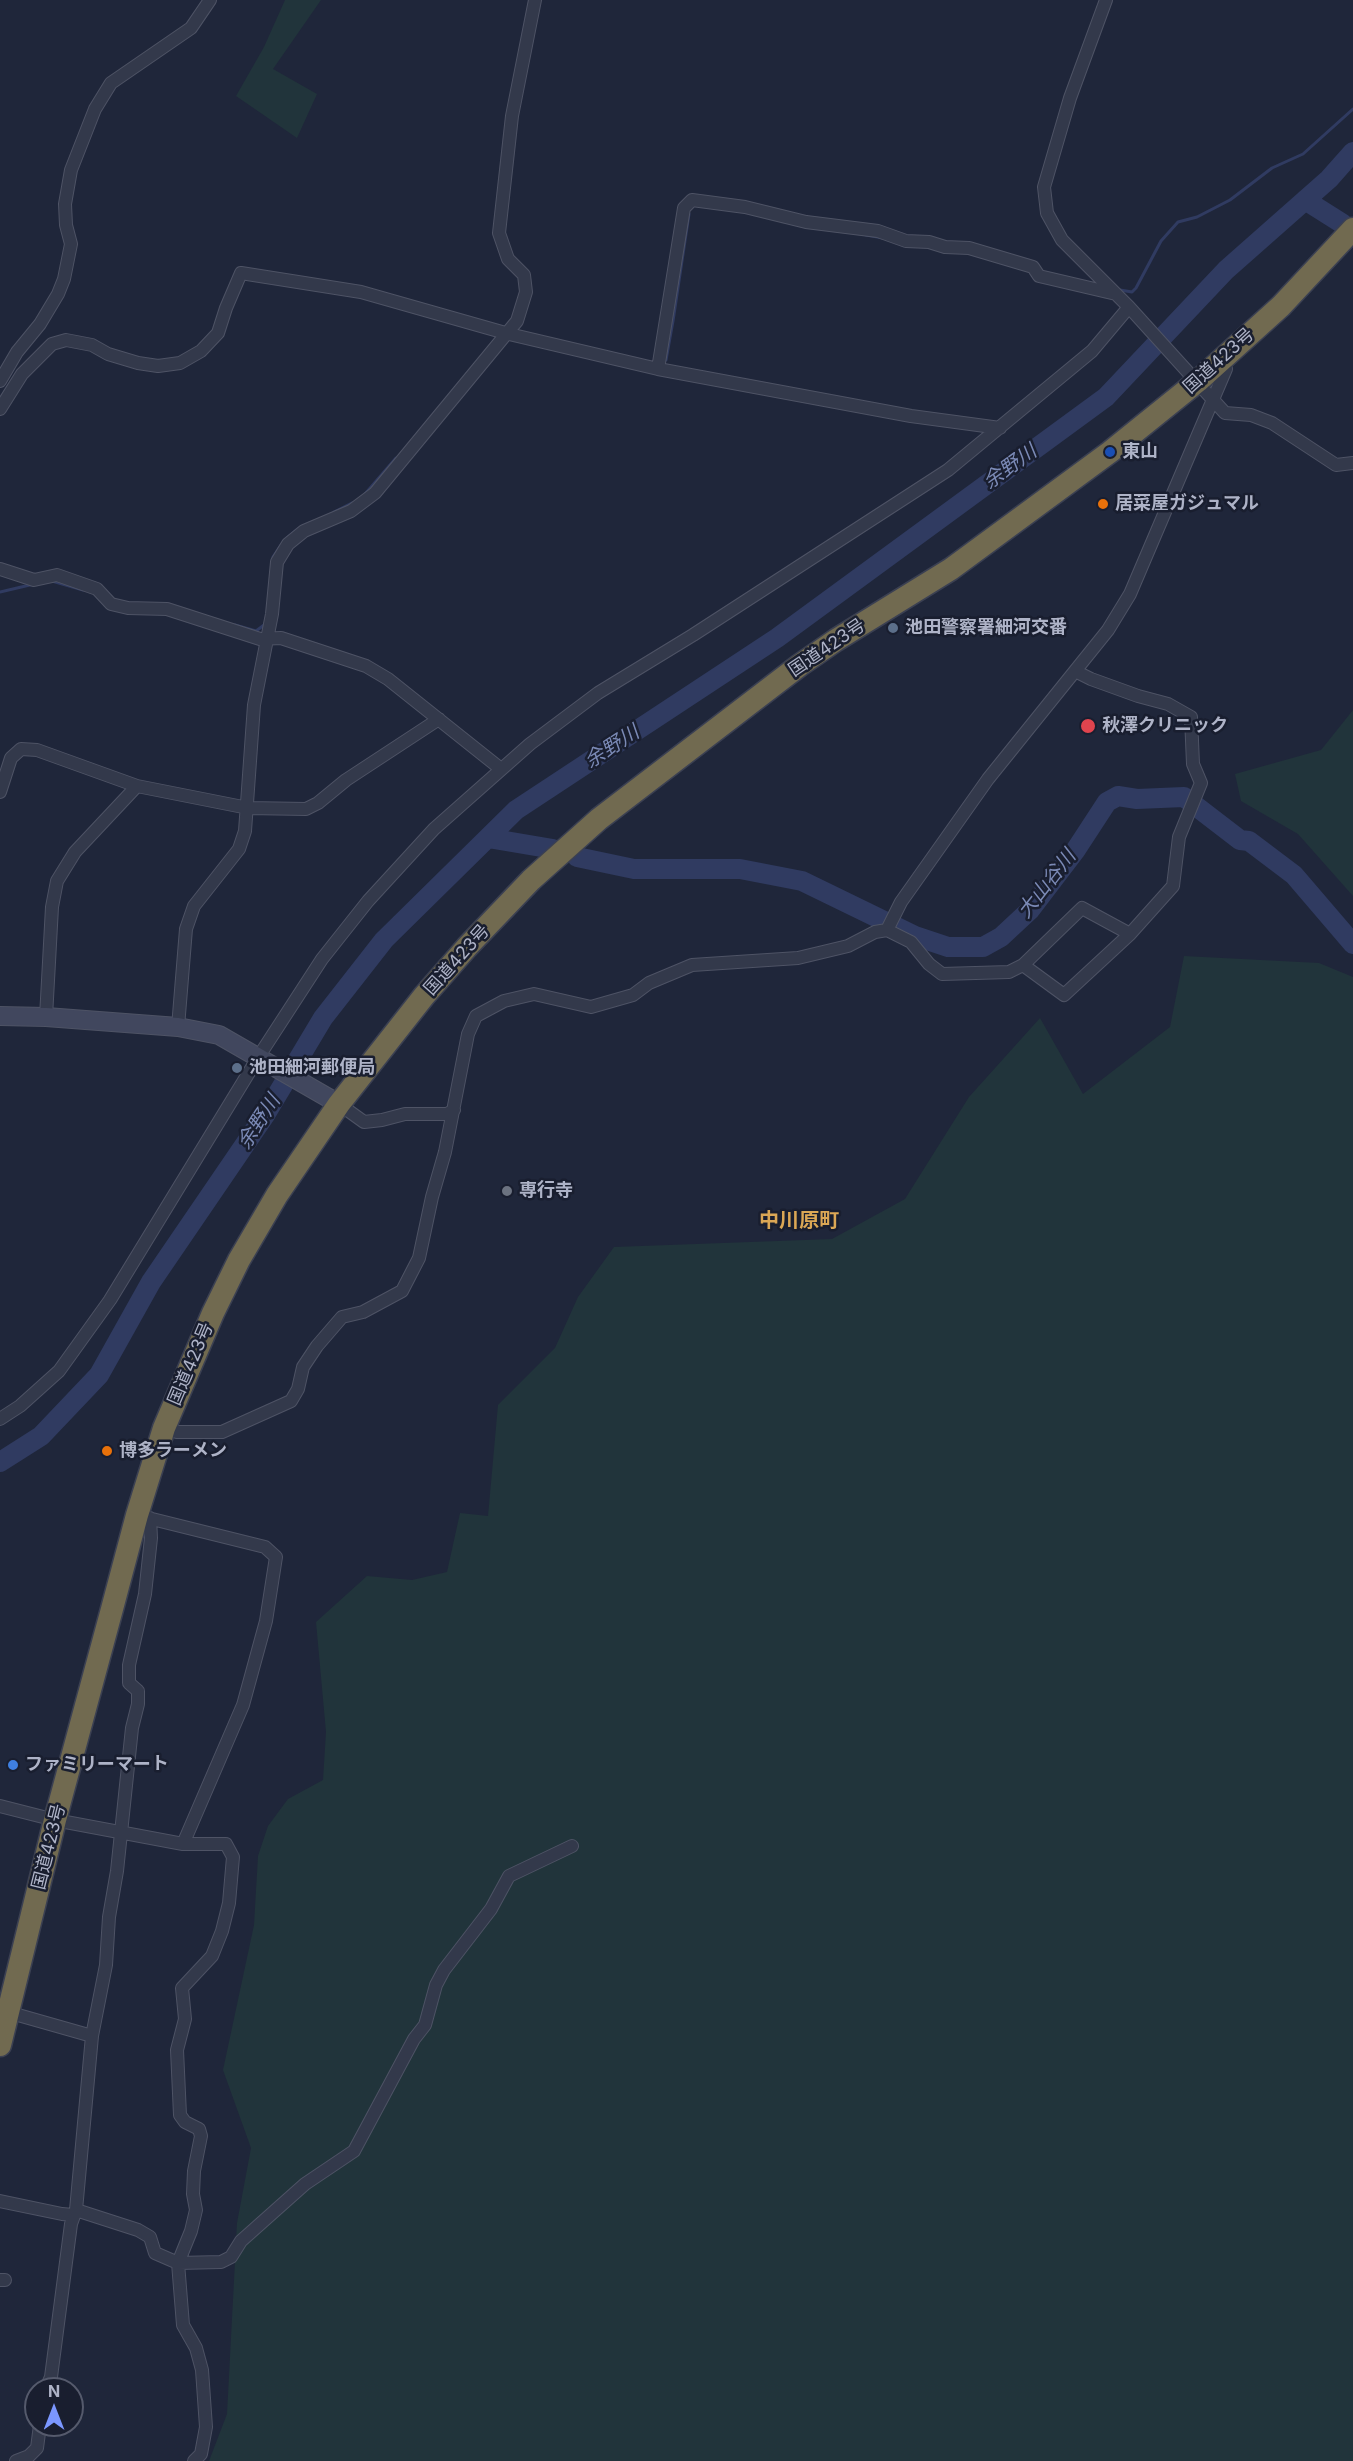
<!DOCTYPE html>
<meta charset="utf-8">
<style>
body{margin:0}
#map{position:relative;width:1353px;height:2461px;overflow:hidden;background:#1f263a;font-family:Inter,sans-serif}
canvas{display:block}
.north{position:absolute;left:24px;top:2377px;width:60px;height:60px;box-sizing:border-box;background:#191e2f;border:2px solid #555a6c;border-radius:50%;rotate:0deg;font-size:16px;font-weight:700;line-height:24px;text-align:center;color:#aeb3c7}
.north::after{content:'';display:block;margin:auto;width:21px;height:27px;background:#7b97ff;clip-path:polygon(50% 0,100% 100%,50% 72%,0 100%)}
</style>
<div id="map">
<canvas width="1353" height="2461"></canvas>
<div class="north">N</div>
</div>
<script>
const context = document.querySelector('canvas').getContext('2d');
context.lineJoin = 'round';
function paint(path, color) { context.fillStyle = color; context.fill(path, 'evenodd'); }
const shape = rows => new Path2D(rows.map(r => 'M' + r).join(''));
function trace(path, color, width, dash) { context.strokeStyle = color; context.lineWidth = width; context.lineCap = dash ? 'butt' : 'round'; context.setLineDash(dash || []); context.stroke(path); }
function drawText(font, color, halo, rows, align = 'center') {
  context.font = font + ' Inter,"Noto Sans JP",sans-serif'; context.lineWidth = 5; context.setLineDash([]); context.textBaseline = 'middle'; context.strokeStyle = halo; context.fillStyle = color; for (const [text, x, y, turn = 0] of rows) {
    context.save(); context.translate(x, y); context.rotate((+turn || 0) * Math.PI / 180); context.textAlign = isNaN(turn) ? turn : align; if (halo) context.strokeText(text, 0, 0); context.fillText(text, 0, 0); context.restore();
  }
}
const green = shape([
 [285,0,321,0,273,69,317,94,297,138,236,96,264,47],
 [1353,710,1353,896,1298,834,1241,801,1235,774,1321,750],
 [1184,956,1319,963,1353,977,1353,2461,209,2461,227,2414,237,2223,251,2148,223,2070,254,1925,258,1856,268,1826,288,1799,323,1780,326,1732,316,1622,367,1576,412,1580,447,1572,460,1513,488,1516,498,1405,555,1348,578,1297,614,1247,832,1239,905,1199,969,1097,1040,1018,1083,1094,1170,1027]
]);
const stream = shape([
 [866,235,883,238],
 [1120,290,1132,292,1136,288,1161,241,1178,222,1197,217,1230,200,1272,168,1303,154,1353,109],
 [662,360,666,360,673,321,689,214],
 [365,494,396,458],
 [334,512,352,503],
 [287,538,298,529],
 [273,557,281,545],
 [52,581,83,590],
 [0,592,34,584],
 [235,625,256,631,264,625]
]);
const river = shape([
 [1305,200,1343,224],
 [488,838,553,849],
 [577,857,634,869,740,869,802,881,915,936,948,947,983,947,1001,937,1030,910,1075,851,1107,802,1118,796,1137,799,1184,797,1240,840,1249,841,1294,875,1353,944],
 [0,1462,41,1436,99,1375,151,1282,265,1115,323,1018,384,940,516,810,777,638,1106,397,1226,270,1329,179,1353,152]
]);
const street = shape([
 [1106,0,1070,98,1044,187,1047,213,1062,240,1129,307,1225,413,1251,415,1272,423,1336,465,1353,463],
 [658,369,911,416,1000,428],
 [0,381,17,352,40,324,58,294,64,279,71,244,66,225,65,204,71,170,95,109,111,83,191,28,210,0],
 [0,409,22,374,52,344,66,340,92,345,108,354,138,363,158,366,180,363,201,351,218,333,226,308,241,273,361,292,509,334,658,369,684,208,692,200,745,207,806,222,878,231,906,241,929,242,945,247,969,248,1033,267,1039,276,1116,294],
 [0,569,34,580,57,575,97,589,111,604,128,608,167,609,260,639,281,638,366,666,388,679,501,769],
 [0,792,11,758,21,749,37,750,137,786,248,808,306,809,318,803,346,780,439,719],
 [887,930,901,902,988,779,1108,630,1130,594,1226,369,1222,358],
 [1023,965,1082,908,1130,934],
 [46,1017,52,907,57,881,75,852,137,786],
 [178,1027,186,929,194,906,239,849,245,831,254,705,272,614,277,562,288,544,304,531,351,511,375,493,517,321,526,292,524,275,508,259,499,233,512,116,535,0],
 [339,1104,364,1122,382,1120,405,1114,447,1114,454,1110],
 [0,1419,20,1406,59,1371,110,1300,259,1056,322,959,368,901,434,829,530,744,598,693,693,635,948,470,1092,351,1129,307],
 [164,1428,177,1432,222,1432,291,1401,298,1389,303,1367,317,1346,342,1317,363,1312,402,1291,419,1258,432,1197,445,1152,468,1034,476,1016,504,1001,534,994,591,1007,633,995,649,983,692,965,798,958,848,946,875,932,887,930,911,942,929,964,942,974,1009,972,1023,965,1064,995,1130,934,1173,886,1179,837,1201,783,1193,764,1191,717,1168,704,1138,696,1091,679,1075,671],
 [144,1517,265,1547,276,1557,266,1621,243,1705,183,1844],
 [0,1806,55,1820,183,1844,226,1844,233,1857,229,1903,222,1931,212,1956,182,1988,185,2019,177,2050,180,2115,185,2122,199,2129,201,2136,194,2171,193,2194,196,2210,191,2231,178,2263,183,2325,196,2348,202,2370,206,2427,201,2454,194,2461],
 [4,2011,92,2036],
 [0,2201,62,2214,73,2215],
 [76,2210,138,2230,150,2237,155,2253,178,2263,221,2262,231,2257,241,2241,305,2184,354,2151,414,2039,425,2025,436,1985,444,1970,491,1909,509,1876,572,1846],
 [0,2280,5,2280],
 [46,2389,51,2377,71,2224,76,2210,92,2036,106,1965,109,1917,117,1871,132,1728,138,1704,138,1691,129,1683,129,1665,145,1594,151,1538,150,1518],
 [16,2461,29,2456,37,2448,40,2425]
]);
const secondary = shape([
 [0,1016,46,1017,178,1027,219,1035,339,1104]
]);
const highway = shape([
 [0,2045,55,1820,112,1609,137,1515,164,1428,213,1313,239,1260,277,1195,339,1104,424,996,467,947,531,880,599,819,800,665,836,640,951,569,1110,452,1198,381,1281,306,1353,229]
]);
const markers = [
 [1110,452,6,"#1a4fb4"],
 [1103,504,6,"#e8710a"],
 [893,628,6,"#5c6f8a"],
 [1088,726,8,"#e0444e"],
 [237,1068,6,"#5c6f8a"],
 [507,1191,6,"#6b7280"],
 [107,1451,6,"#e8710a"],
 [13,1765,6,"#3f7fe0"]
];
const streetNames = [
 ["国道423号",1219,361,-42],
 ["国道423号",827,648,-34],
 ["国道423号",457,960,-48],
 ["国道423号",191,1364,-67],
 ["国道423号",49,1847,-76]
];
const poiNames = [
 ["東山",1122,452],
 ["居菜屋ガジュマル",1115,504],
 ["池田警察署細河交番",905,628],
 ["秋澤クリニック",1102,726],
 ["池田細河郵便局",249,1068],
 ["専行寺",519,1191],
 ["博多ラーメン",119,1451],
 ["ファミリーマート",25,1765]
];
const waterNames = [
 ["余野川",1010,467,-36],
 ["余野川",612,747,-33],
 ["大山谷川",1047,884,-52],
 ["余野川",259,1122,-57]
];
const neighbourhoodNames = [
 ["中川原町",799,1221]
];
paint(green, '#21343b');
trace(stream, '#303b61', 3);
trace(river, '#303b61', 20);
trace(street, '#4e5365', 14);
trace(secondary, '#4e5365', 20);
trace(highway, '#3b4052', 25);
trace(street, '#33394b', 12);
trace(secondary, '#41475e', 18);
trace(highway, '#716a50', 22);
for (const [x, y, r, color] of markers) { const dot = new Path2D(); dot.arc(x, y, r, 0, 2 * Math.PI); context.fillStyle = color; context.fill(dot); trace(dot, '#191e2f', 2); }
drawText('18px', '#aeb3c7', '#191e2f', streetNames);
drawText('bold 18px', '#aeb3c7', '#191e2f', poiNames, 'left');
drawText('italic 20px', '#7b8ab6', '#191e2f', waterNames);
drawText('bold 20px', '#dba755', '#191e2f', neighbourhoodNames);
</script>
